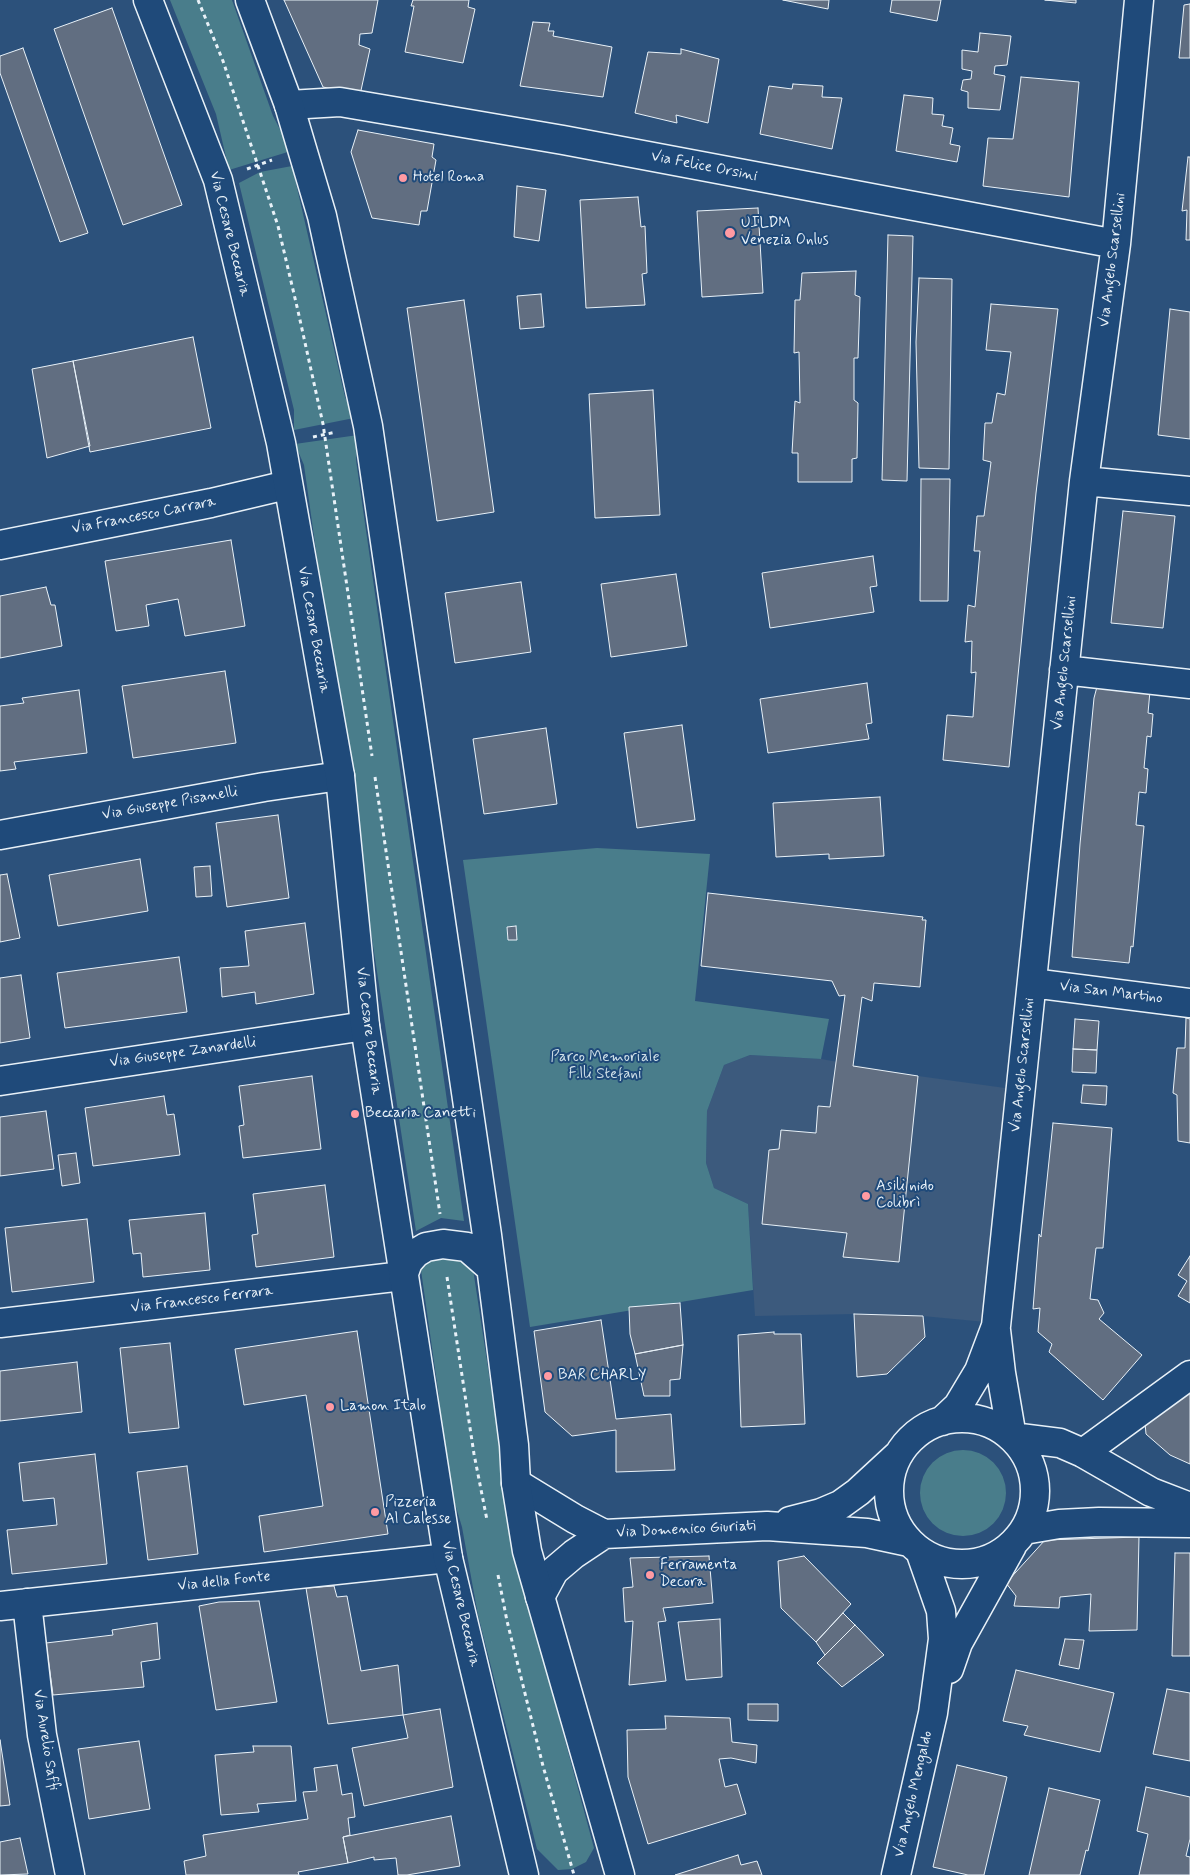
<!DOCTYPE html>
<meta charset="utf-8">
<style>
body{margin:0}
canvas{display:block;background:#2c517b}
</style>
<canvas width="1190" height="1875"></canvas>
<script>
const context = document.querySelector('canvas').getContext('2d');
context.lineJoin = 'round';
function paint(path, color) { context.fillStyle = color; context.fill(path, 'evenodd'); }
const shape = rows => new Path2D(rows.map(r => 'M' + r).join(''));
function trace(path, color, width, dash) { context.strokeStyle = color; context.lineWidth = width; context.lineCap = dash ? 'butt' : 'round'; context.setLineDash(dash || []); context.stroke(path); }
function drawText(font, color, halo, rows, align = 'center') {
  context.font = font + ' Mynerve,sans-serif'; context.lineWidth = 4; context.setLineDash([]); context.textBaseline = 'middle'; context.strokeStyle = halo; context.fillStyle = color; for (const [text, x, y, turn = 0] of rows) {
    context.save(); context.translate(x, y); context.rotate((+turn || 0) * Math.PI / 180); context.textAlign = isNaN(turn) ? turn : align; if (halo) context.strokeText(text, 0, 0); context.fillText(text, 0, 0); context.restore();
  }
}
const built = shape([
 [750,1055,821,1059,918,1076,1012,1089,986,1322,923,1316,854,1314,755,1316,748,1204,714,1188,706,1163,707,1111,724,1065]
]);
const green = shape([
 [170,0,232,0,273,116,291,151,229,170,216,114],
 [292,166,345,397,354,418,294,430,294,410,239,183,260,172],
 [358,435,356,460,464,1221,441,1218,416,1231,350,792,304,465,295,444],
 [597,848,710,854,695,1001,829,1019,821,1059,750,1055,724,1065,707,1111,706,1163,714,1188,748,1204,753,1290,530,1327,463,860],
 [458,1256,473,1269,493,1401,500,1423,540,1618,542,1655,594,1848,586,1862,572,1869,558,1870,537,1849,478,1615,462,1527,444,1467,440,1435,439,1397,421,1270,430,1259],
 '920 1493a43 43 0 1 1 86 0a43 43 0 1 1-86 0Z'
]);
const building = shape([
 [284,0,378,0,372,33,360,34,359,45,370,49,360,95,323,87,284,0],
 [413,0,469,0,468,7,475,9,463,63,405,52,414,6,411,6,413,0],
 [783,0,829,0,828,9,783,0],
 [892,0,941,0,937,21,890,12,892,0],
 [1045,0,1076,0,1076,3,1045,0],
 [1190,4,1190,58,1179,58,1184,5,1190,4],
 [112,8,182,205,123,225,54,29,112,8],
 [533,22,550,23,548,31,554,31,553,36,612,47,603,97,520,86,533,22],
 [980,33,1011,36,1007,65,995,66,994,74,1005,76,1000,110,968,108,968,92,961,90,963,80,971,79,972,71,962,69,962,50,978,52,980,33],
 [23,48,88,233,60,242,0,73,0,56,23,48],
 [681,49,719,59,708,123,676,115,677,123,635,113,648,52,681,54,681,49],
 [1021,77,1079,82,1069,197,983,186,988,138,1013,139,1021,77],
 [793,84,823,86,822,97,842,98,832,149,760,134,769,86,792,89,793,84],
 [904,95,933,98,932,114,944,115,942,126,953,128,950,144,960,146,957,162,896,151,904,95],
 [358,130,434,144,432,157,436,160,427,211,421,211,419,225,372,218,351,152,358,130],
 [1188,157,1190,157,1190,240,1186,240,1187,210,1182,211,1188,157],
 [517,186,546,190,539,241,514,237,517,186],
 [638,197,641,227,645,226,647,273,642,274,645,305,586,308,580,200,638,197],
 [758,208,763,293,702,297,697,211,758,208],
 [888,235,913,236,907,481,882,480,888,235],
 [856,271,855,295,860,297,858,358,854,358,854,400,858,403,857,458,852,459,852,482,798,482,798,453,792,453,795,401,800,403,799,352,794,353,795,300,800,300,802,273,856,271],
 [919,278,952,279,949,469,919,468,916,342,919,278],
 [541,294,544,327,520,329,517,296,541,294],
 [464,300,494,512,437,521,407,308,464,300],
 [991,304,1058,309,1036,493,1009,767,943,760,947,715,973,717,976,672,971,673,972,641,965,642,968,605,975,607,980,551,974,551,977,516,984,516,991,462,983,460,985,423,992,423,997,393,1005,395,1011,352,986,350,991,304],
 [1170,309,1190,312,1190,439,1158,435,1170,309],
 [193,337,211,428,90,452,73,361,193,337],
 [73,361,90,446,47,458,32,369,73,361],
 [653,390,660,515,595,518,589,394,653,390],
 [921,479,950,479,948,601,920,601,921,479],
 [1123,511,1175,516,1163,628,1111,623,1123,511],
 [231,540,245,626,185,636,178,599,146,605,149,626,116,631,105,561,231,540],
 [873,556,877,586,870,587,874,612,770,628,762,573,873,556],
 [676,574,687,646,611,657,601,584,676,574],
 [521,582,531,652,455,663,445,593,521,582],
 [46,587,51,605,55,605,62,646,0,658,0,596,46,587],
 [225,671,236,743,133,758,122,686,225,671],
 [867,683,872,723,866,724,869,739,768,753,760,699,867,683],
 [1098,683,1150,691,1148,713,1153,714,1151,737,1147,736,1144,768,1148,769,1146,793,1139,792,1136,825,1144,826,1133,947,1131,946,1129,963,1072,957,1080,844,1094,698,1098,683],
 [79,690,87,753,14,762,16,769,0,771,0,706,24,703,22,698,79,690],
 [682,725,695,820,637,828,624,733,682,725],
 [546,728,557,804,484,814,473,739,546,728],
 [880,797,884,856,829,859,829,854,776,857,773,803,880,797],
 [278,815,289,898,227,907,216,823,278,815],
 [140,859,148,911,58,926,49,875,140,859],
 [210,866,212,896,196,897,194,867,210,866],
 [7,874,20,938,0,942,0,875,7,874],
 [708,893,923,917,922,920,926,920,920,987,874,983,872,1001,862,997,853,1066,918,1076,899,1262,843,1257,847,1233,762,1224,769,1150,779,1149,781,1130,816,1133,818,1106,830,1107,845,995,839,996,832,981,701,966,708,893],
 [305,923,314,994,256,1004,255,992,222,997,220,968,249,966,245,931,305,923],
 [516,926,517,940,508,940,507,927,516,926],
 [179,957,187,1012,65,1028,57,973,179,957],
 [21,975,30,1038,0,1043,0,978,21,975],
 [1186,1018,1190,1019,1190,1143,1178,1141,1177,1095,1173,1093,1177,1048,1185,1048,1186,1018],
 [1075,1019,1099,1021,1097,1050,1073,1049,1075,1019],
 [1073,1049,1097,1050,1096,1073,1072,1072,1073,1049],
 [312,1076,321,1149,243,1158,239,1126,244,1125,239,1086,312,1076],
 [1083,1085,1107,1086,1106,1105,1081,1103,1083,1085],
 [164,1096,167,1115,174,1114,180,1155,93,1166,85,1108,164,1096],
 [46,1111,54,1169,0,1176,0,1117,46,1111],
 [1053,1123,1112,1128,1103,1248,1096,1248,1090,1299,1098,1300,1104,1313,1099,1319,1142,1355,1103,1400,1049,1352,1052,1344,1038,1332,1040,1308,1033,1309,1039,1234,1041,1237,1053,1123],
 [76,1153,80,1183,62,1186,58,1155,76,1153],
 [325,1185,334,1257,256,1267,252,1235,258,1234,253,1194,325,1185],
 [205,1213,210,1270,143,1277,141,1253,133,1254,129,1220,205,1213],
 [87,1219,94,1282,12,1292,5,1228,87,1219],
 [1190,1256,1190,1303,1178,1296,1187,1281,1178,1275,1190,1256],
 [680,1303,683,1345,635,1354,630,1334,629,1307,680,1303],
 [854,1314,923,1316,925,1337,887,1374,857,1377,854,1314],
 [601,1320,616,1419,671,1414,675,1470,616,1472,616,1430,572,1436,545,1412,534,1331,601,1320],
 [357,1331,388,1534,264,1552,259,1516,323,1506,306,1395,244,1405,235,1349,357,1331],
 [774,1332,774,1334,801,1334,805,1424,741,1427,738,1335,774,1332],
 [170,1343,179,1428,129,1433,120,1348,170,1343],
 [683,1345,680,1379,670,1380,670,1396,644,1396,635,1354,683,1345],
 [77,1362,82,1412,0,1421,0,1371,77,1362],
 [1190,1392,1190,1464,1170,1455,1146,1434,1145,1423,1190,1392],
 [95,1454,107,1564,12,1574,7,1530,57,1525,54,1498,23,1501,19,1463,95,1454],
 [187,1466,198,1554,148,1560,137,1472,187,1466],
 [1139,1537,1137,1630,1089,1631,1091,1594,1060,1597,1059,1608,1014,1606,1016,1596,1006,1583,1045,1540,1139,1537],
 [1175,1553,1190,1553,1190,1656,1172,1656,1175,1553],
 [709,1556,713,1603,663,1608,666,1621,658,1622,666,1681,629,1685,633,1621,625,1622,623,1588,633,1587,630,1558,709,1556],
 [804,1556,851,1604,816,1642,781,1608,778,1561,804,1556],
 [334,1586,337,1597,347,1596,361,1671,398,1665,403,1715,328,1724,306,1588,334,1586],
 [259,1601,277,1702,216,1710,199,1606,219,1602,259,1601],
 [843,1613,855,1625,825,1655,816,1642,843,1613],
 [720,1619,722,1677,686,1680,678,1622,720,1619],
 [157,1623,160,1659,141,1662,144,1687,53,1695,46,1643,113,1635,112,1630,157,1623],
 [855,1625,884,1655,842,1687,817,1663,855,1625],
 [1065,1639,1084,1640,1079,1669,1059,1665,1065,1639],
 [1016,1670,1114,1693,1100,1752,1024,1735,1028,1726,1003,1721,1016,1670],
 [1167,1689,1190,1693,1190,1761,1153,1754,1167,1689],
 [748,1704,778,1704,778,1721,748,1720,748,1704],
 [440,1709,453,1787,364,1806,352,1748,408,1738,403,1715,440,1709],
 [665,1716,730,1718,732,1742,757,1745,756,1763,731,1758,719,1759,725,1787,737,1784,746,1814,648,1844,628,1777,627,1730,666,1729,665,1716],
 [0,1740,10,1805,0,1806,0,1740],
 [139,1741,150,1809,89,1819,78,1749,139,1741],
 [253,1746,291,1746,296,1801,257,1804,259,1812,221,1815,215,1755,254,1752,253,1746],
 [337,1765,342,1795,352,1793,355,1817,348,1818,350,1835,343,1837,348,1863,298,1872,299,1875,186,1875,184,1861,206,1856,203,1835,308,1819,303,1792,317,1791,314,1768,337,1765],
 [957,1765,1007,1777,984,1875,968,1875,933,1867,957,1765],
 [1146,1787,1190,1797,1190,1839,1186,1856,1190,1857,1190,1875,1139,1875,1148,1834,1137,1831,1146,1787],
 [1049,1788,1100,1800,1088,1851,1086,1850,1080,1875,1029,1875,1049,1788],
 [451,1816,460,1866,407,1875,398,1875,396,1858,374,1860,374,1857,348,1863,343,1837,451,1816],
 [20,1838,28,1874,0,1875,0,1842,20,1838],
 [738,1855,741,1865,757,1861,762,1875,675,1875,738,1855]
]);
const path = shape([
 [198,0,223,61,278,226,298,311,323,424,372,756],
 [247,169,272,160],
 [313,437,336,432],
 [375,777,440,1214],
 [447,1277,474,1454,487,1520],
 [498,1575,507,1621,543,1766,574,1875]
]);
const minor = shape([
 [289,105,340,102,563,140,1116,244],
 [1084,481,1190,491],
 [0,545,211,503,287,485],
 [1064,670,1190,684],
 [0,835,264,787,340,776],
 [1032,983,1190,1003],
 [0,1081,365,1026],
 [0,1323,403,1276],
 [996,1330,1001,1373,1012,1437,1060,1443,1083,1453,1151,1492,1190,1507],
 '889 1491a73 73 0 1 1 146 0a73 73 0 1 1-146 0Z',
 [942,1421,958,1406,979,1371,996,1326,1084,481,1116,244,1139,0],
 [1083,1453,1190,1375],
 [516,1483,575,1519,604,1534],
 [790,1521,821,1513,840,1505,858,1492,897,1456],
 [1024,1530,1059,1524,1099,1522,1190,1523],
 [540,1597,554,1571,574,1554,604,1534,767,1526,867,1533,909,1542],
 [27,1603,42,1735,70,1875],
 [0,1606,448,1558],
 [949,1669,958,1643,1012,1546],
 [896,1875,933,1713,943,1639,941,1611,920,1551]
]);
const tertiary = shape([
 [148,0,218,180,281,443,340,776,365,1026,448,1558,524,1875],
 [250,0,289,105,322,216,368,426,487,1235,514,1445,516,1483,527,1551,620,1875],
 [403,1276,408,1262,416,1253,426,1247,443,1244,467,1247,491,1268]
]);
const markers = [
 [403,178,5,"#ff9aa2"],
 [730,233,6,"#ff9aa2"],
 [355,1114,5,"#ff9aa2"],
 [866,1196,5,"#ff9aa2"],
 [548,1376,5,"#ff9aa2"],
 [330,1407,5,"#ff9aa2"],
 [375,1512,5,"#ff9aa2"],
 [650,1575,5,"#ff9aa2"]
];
const streetNames = [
 ["Via Felice Orsini",704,167,11],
 ["Via Cesare Beccaria",229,234,76],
 ["Via Angelo Scarsellini",1113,260,-83],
 ["Via Francesco Carrara",144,516,-11],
 ["Via Cesare Beccaria",313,630,80],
 ["Via Angelo Scarsellini",1065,663,-84],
 ["Via Giuseppe Pisanelli",170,804,-10],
 ["Via San Martino",1111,993,7],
 ["Via Cesare Beccaria",368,1031,83],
 ["Via Giuseppe Zanardelli",183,1053,-8],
 ["Via Angelo Scarsellini",1023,1065,-84],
 ["Via Francesco Ferrara",202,1300,-7],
 ["Via Domenico Giuriati",686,1530,-3],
 ["Via della Fonte",224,1582,-6],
 ["Via Cesare Beccaria",460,1604,77],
 ["Via Aurelio Saffi",45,1740,81],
 ["Via Angelo Mengaldo",914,1794,-77]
];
const poiNames = [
 ["Hotel Roma",413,178],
 ["UILDM",741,224],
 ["Venezia Onlus",741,241],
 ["Beccaria Canetti",365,1114],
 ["Asili nido",876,1187],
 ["Colibrì",876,1204],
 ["BAR CHARLY",558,1376],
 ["Lamon Italo",340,1407],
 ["Pizzeria",385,1503],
 ["Al Calesse",385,1520],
 ["Ferramenta",660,1566],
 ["Decora",660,1583]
];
const parkNames = [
 ["Parco Memoriale",605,1058],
 ["F.lli Stefani",605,1075]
];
paint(built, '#3c5a7d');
paint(green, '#497d8b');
paint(building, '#616e81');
trace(building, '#e8f1f8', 1);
trace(minor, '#e8f1f8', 31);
trace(tertiary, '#e8f1f8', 31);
trace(path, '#e8f1f8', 3, [4, 4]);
trace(minor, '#1f4a7a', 28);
trace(tertiary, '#1f4a7a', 28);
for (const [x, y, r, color] of markers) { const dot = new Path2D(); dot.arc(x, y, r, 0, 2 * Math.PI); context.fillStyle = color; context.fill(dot); trace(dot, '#1f4a7a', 2); }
drawText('15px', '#e8f1f8', '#1f4a7a', streetNames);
drawText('15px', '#e8f1f8', '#1f4a7a', poiNames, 'left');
drawText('15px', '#d0e0e8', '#1f4a7a', parkNames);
</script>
